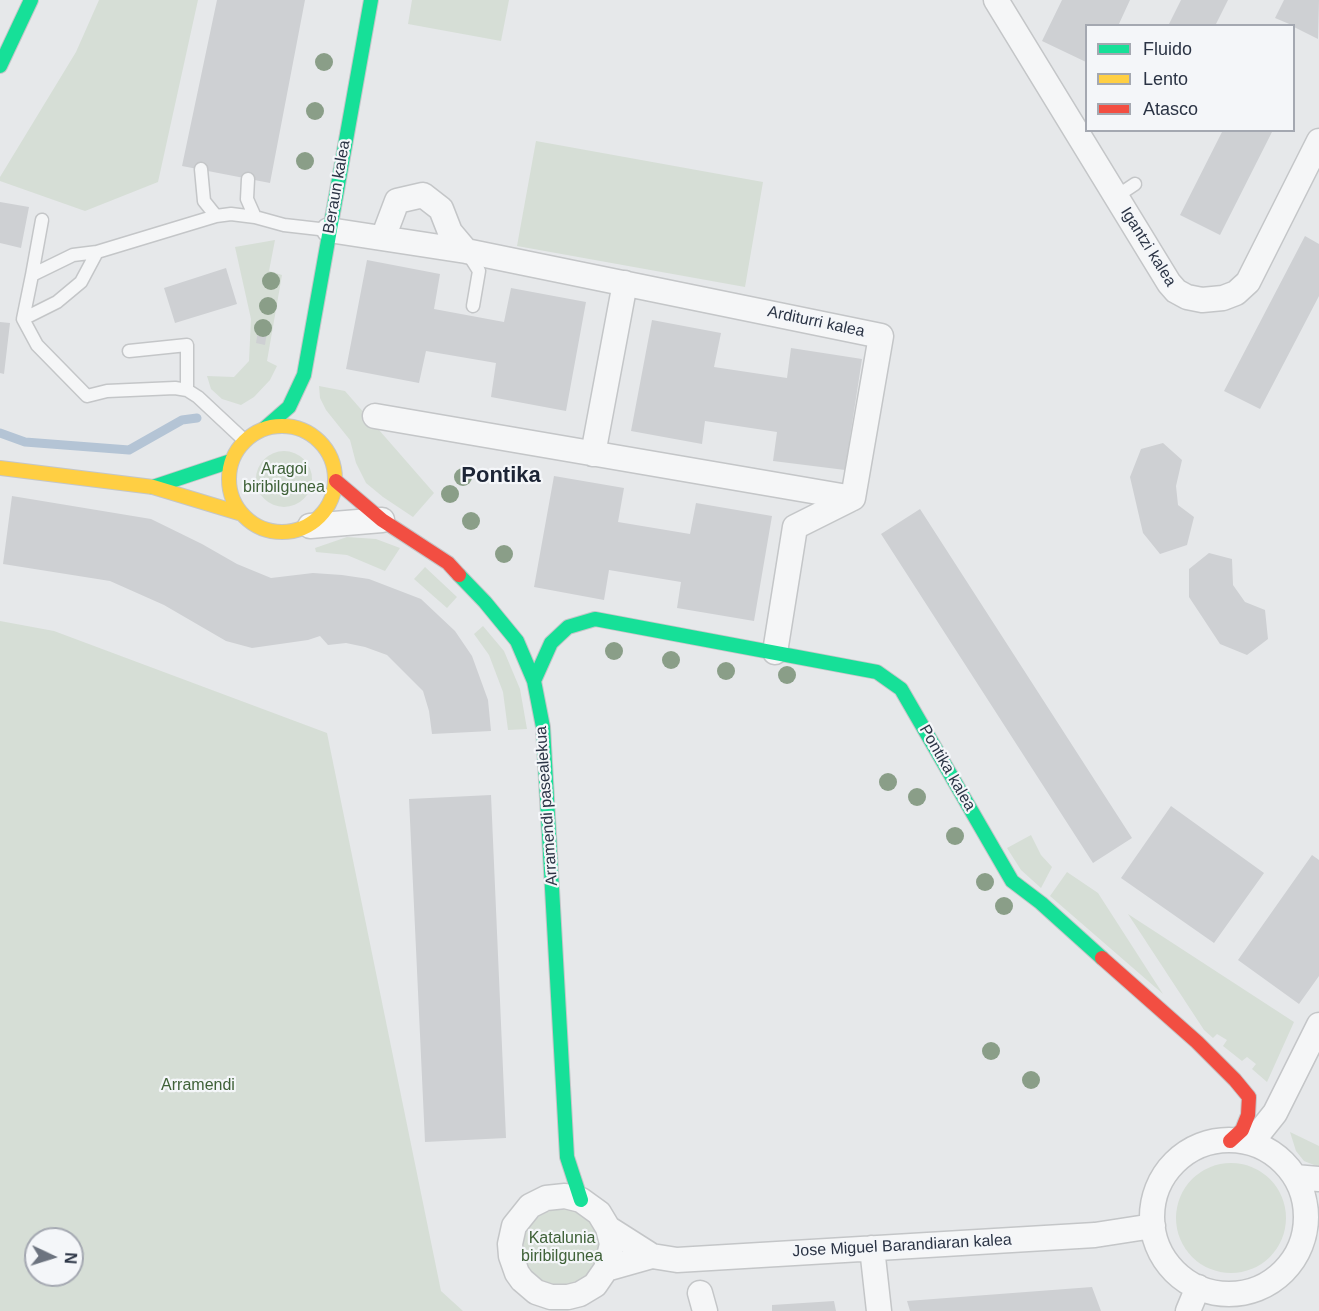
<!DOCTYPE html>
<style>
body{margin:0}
#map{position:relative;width:1319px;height:1311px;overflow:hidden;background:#e6e8ea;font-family:Arial,sans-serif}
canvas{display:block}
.legend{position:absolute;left:1085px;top:24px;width:210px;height:108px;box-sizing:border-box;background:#f4f6f9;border:2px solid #a4a8b1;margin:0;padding:8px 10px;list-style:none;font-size:18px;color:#2b3445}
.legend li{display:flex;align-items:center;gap:12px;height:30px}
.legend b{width:30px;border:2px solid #a4a8b1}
.north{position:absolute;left:24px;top:1227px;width:60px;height:60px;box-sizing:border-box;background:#f4f6f9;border:2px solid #a4a8b1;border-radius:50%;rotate:94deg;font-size:16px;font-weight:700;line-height:24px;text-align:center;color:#2b3445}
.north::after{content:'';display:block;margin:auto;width:21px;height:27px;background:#6c737f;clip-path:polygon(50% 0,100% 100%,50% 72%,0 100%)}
</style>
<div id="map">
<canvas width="1319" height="1311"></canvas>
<ul class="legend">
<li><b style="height:8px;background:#16e098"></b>Fluido</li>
<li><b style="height:8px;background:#ffcf43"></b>Lento</li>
<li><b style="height:8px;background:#f24e42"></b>Atasco</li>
</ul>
<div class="north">N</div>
</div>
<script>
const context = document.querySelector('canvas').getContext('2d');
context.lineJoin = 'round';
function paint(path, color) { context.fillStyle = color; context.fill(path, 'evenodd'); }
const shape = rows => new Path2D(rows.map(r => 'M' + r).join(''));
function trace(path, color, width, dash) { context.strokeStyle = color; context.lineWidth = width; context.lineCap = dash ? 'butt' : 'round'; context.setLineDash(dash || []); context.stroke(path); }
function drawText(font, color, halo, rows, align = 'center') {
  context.font = font + ' Arial,sans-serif'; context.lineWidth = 4.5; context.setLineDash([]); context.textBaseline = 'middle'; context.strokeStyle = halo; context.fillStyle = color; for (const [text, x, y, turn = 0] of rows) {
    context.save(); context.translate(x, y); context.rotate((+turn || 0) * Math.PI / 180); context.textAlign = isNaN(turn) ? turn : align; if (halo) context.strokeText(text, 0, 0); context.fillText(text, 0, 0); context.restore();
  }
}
const green = shape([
 [99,0,198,0,158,182,85,211,0,181,0,177,76,52],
 [412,0,509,0,501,41,408,24],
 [536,141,763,182,745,287,517,246],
 [275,240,269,271,282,275,267,361,277,366,270,380,254,397,241,405,222,399,211,389,207,376,234,377,249,361,251,319,235,247],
 [319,386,345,391,434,493,413,517,383,497,366,483,356,463,350,440,326,410,320,398],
 '256 479a28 28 0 1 1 56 0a28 28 0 1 1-56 0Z',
 [347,537,376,539,400,548,385,571,347,555,316,552,315,548],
 [425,567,457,597,447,608,414,579],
 [0,621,54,631,327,733,441,1291,463,1311,0,1311],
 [36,1239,72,1239,72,1275,36,1275],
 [483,626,504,651,520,689,527,729,508,730,503,692,489,655,474,634],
 [1031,835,1041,855,1052,867,1041,888,1021,870,1007,848],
 [1067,872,1098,893,1163,994,1050,896],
 [1128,914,1294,1022,1267,1082,1252,1069,1256,1064,1247,1057,1242,1061,1223,1046,1227,1040,1217,1034,1213,1038,1204,1030],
 [1290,1132,1319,1146,1319,1167,1304,1161,1296,1151],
 '1176 1218a55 55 0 1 1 110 0a55 55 0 1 1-110 0Z',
 '523 1248a39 39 0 1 1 78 0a39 39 0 1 1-78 0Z'
]);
const stream = shape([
 [0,433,25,442,129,450,182,420,197,418]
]);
const building = shape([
 [217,0,305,0,270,183,182,166],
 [1062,0,1130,0,1118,26,1086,26,1086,62,1042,41],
 [1181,0,1228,0,1215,26,1168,26],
 [1284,0,1319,0,1318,39,1294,27,1294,26,1275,18],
 [1223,130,1273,130,1220,235,1180,215],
 [0,202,29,207,21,248,0,243],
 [1305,236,1319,244,1319,296,1260,409,1224,391],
 [367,260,440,274,434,309,504,322,511,288,586,302,566,411,491,397,496,363,426,351,419,383,346,369],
 [226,268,237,304,175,323,164,288],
 [652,320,721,333,714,367,787,378,791,348,862,359,845,470,773,461,777,432,705,421,702,444,631,431],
 [0,322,10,323,4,374,0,373],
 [258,331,267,332,265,345,256,343],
 [1163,443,1182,460,1176,486,1178,505,1194,517,1187,545,1160,554,1143,533,1130,477,1141,449],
 [554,476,624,488,618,522,690,534,696,503,772,516,754,621,677,608,681,582,609,570,604,600,534,587],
 [12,496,151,519,202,544,237,564,271,578,313,573,342,575,369,579,421,599,455,631,472,656,488,700,491,731,432,734,429,711,423,691,387,655,365,647,346,643,328,645,320,636,308,640,252,648,226,641,164,605,110,581,3,564],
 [920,509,1132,838,1093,863,881,534],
 [1209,553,1232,559,1233,585,1245,602,1265,610,1268,639,1247,655,1220,644,1189,597,1189,569],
 [491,795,506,1138,425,1142,409,799],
 [1171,806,1264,873,1214,943,1121,878],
 [1312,855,1319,860,1319,976,1299,1004,1238,960],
 [1092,1287,1101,1311,910,1311,907,1301],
 [834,1301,836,1311,772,1311,772,1305]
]);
const lane = shape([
 [201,169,204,201,216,216],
 [248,179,247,199,255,217],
 [1117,196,1135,184],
 [42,220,32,275,73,255,97,252,216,216,231,214,255,217,284,225,328,230],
 [467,252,479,271,473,306],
 [32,275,23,319,37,345,87,396,107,391,175,388,187,390,198,397,244,440],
 [23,319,57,302,81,282,97,252],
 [129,351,187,345,187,390]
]);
const street = shape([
 [996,0,1169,283,1176,291,1187,297,1202,300,1223,298,1236,293,1248,282,1319,141],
 [329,230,466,251,881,336,853,498,795,527,775,652],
 [383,238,397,201,423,195,441,209,450,232,466,251],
 [375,416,853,498],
 [593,454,625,283],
 [310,526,382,520],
 '1152 1217a77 77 0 1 1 154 0a77 77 0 1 1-154 0Z',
 [1251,1143,1275,1113,1319,1025],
 [1295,1177,1319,1179],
 [608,1228,652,1256,677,1260,1095,1235,1153,1226],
 [872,1248,879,1311],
 [606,1269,612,1244,608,1228,599,1213,581,1200,565,1196,546,1198,530,1206,514,1226,510,1244,511,1256,517,1273,522,1280,536,1292,551,1297,568,1297,580,1294,595,1285,606,1269,652,1256],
 [700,1293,705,1311],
 [1188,1311,1198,1287]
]);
const fast = shape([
 [0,66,31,0],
 [265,428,289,407,304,375,371,0],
 [153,487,231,461],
 [459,575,485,602,517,641,534,681,543,727,567,1157,581,1200],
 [534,681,551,643,568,627,595,619,877,672,901,689,1012,881,1041,903,1102,958]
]);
const slow = shape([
 '229 479a53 53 0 1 1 106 0a53 53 0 1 1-106 0Z',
 [0,468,153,487,239,513]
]);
const jam = shape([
 [336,481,382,520,448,563,459,575],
 [1102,958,1197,1042,1235,1080,1249,1097,1248,1115,1242,1130,1230,1141]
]);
const trees = [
 [324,62],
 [315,111],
 [305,161],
 [271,281],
 [268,306],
 [263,328],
 [463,477],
 [450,494],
 [471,521],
 [504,554],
 [614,651],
 [671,660],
 [726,671],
 [787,675],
 [888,782],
 [917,797],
 [955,836],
 [985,882],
 [1004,906],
 [991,1051],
 [1031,1080]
];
const streetNames = [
 ["Beraun kalea",337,187,-80],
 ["Igantzi kalea",1148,247,58],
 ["Arditurri kalea",816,322,12],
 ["Pontika kalea",947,768,60],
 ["Arramendi pasealekua",547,806,-94],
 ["Jose Miguel Barandiaran kalea",902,1246,-3]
];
const parkNames = [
 ["Aragoi",284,470],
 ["biribilgunea",284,488],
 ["Arramendi",198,1086],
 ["Katalunia",562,1239],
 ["biribilgunea",562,1257]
];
const districtNames = [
 ["Pontika",501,476]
];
paint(green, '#d6ded6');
trace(stream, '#b4c4d5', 9);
paint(building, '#ced0d3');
trace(lane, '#c4c6c8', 15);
trace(street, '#c4c6c8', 27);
trace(fast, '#c4c6c8', 16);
trace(slow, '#c4c6c8', 16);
trace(jam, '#c4c6c8', 16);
trace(lane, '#f5f6f7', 12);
trace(street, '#f5f6f7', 24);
trace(fast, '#16e098', 14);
trace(slow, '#ffcf43', 14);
trace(jam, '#f24e42', 14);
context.fillStyle = '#8a9e88';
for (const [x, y] of trees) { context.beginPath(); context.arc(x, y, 9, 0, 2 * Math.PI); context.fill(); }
drawText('16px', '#2b3445', '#f4f6f9', streetNames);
drawText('16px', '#3f6138', '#f4f6f9', parkNames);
drawText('bold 22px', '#1d2536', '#f4f6f9', districtNames);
</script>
